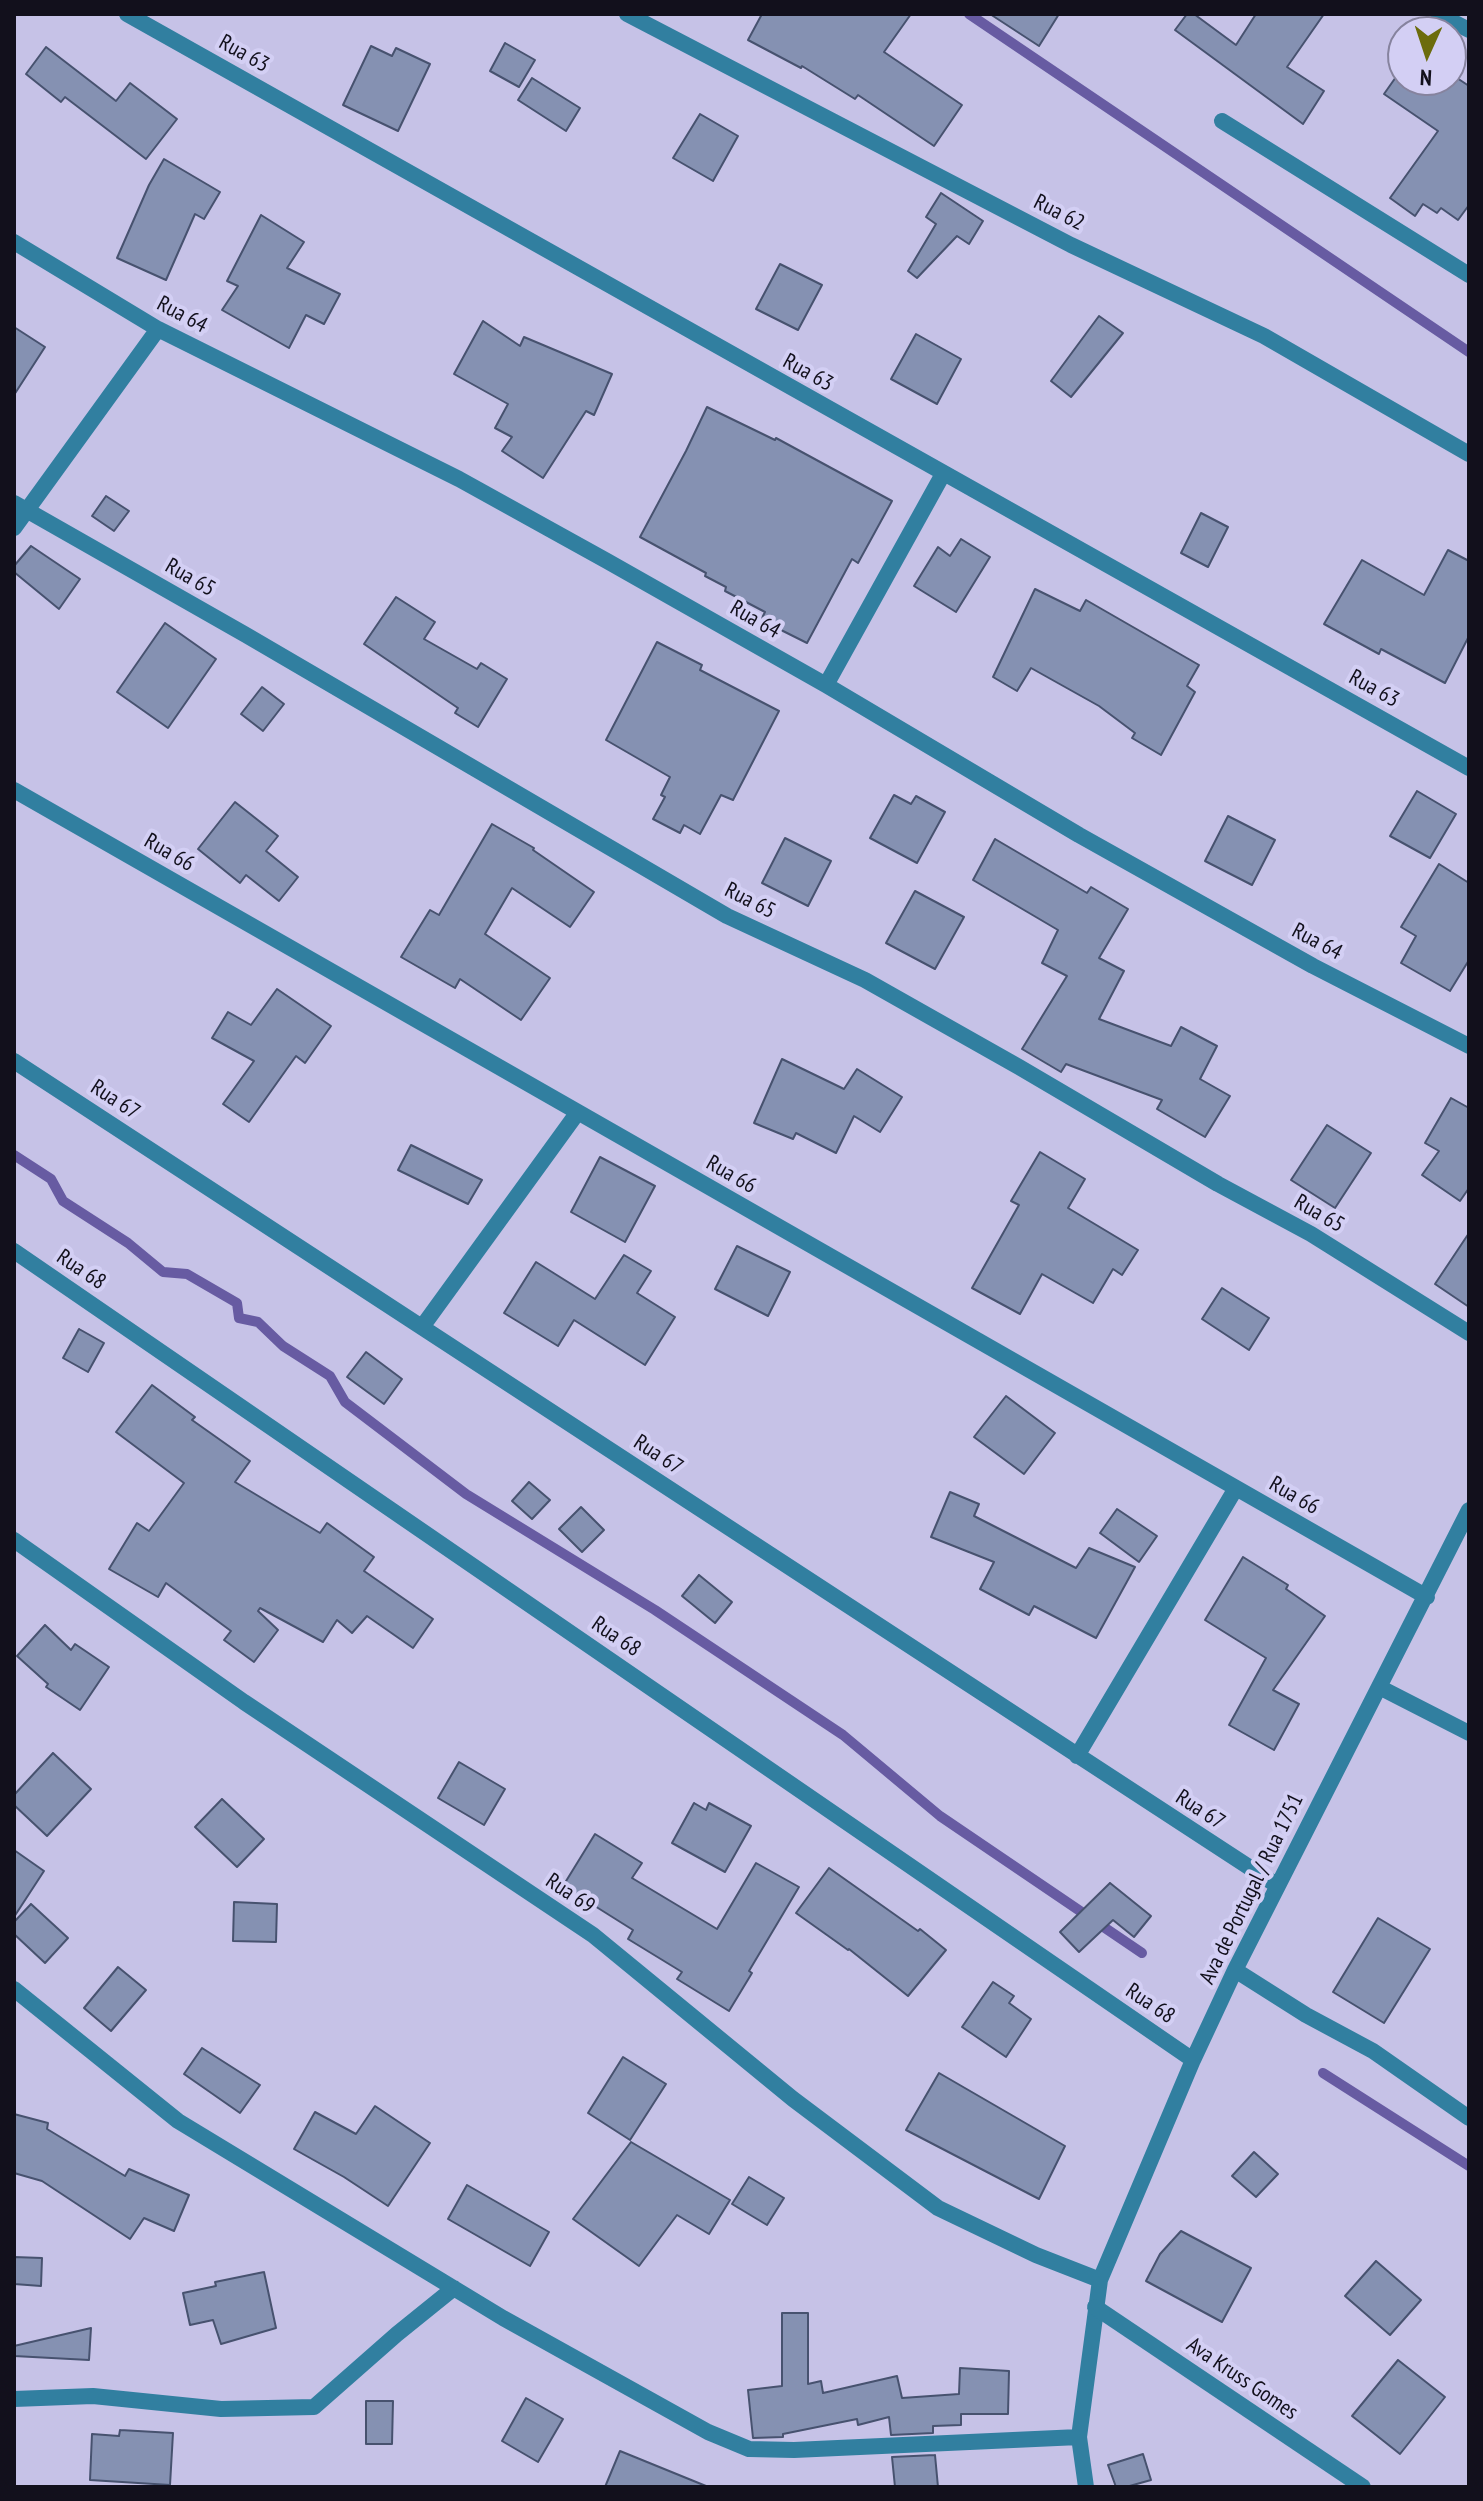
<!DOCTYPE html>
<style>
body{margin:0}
#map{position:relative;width:1483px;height:2501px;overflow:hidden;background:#c6c2e7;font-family:"PT Sans Narrow",sans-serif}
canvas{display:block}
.frame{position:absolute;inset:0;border:16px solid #12101c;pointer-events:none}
.north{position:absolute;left:1387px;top:16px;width:80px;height:80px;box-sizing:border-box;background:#d3cff4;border:2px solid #86839e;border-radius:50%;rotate:183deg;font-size:22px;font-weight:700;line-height:32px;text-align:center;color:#12101c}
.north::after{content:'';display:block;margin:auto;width:28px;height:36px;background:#6c6c0c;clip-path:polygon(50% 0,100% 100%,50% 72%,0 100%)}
</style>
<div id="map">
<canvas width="1483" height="2501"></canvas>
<div class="frame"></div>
<div class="north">N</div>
</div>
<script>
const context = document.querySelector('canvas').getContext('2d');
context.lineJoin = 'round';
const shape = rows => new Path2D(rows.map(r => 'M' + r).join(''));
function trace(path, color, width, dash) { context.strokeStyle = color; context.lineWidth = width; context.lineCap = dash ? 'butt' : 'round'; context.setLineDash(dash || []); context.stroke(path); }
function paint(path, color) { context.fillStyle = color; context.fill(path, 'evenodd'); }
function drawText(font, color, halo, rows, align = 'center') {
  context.font = font + ' "PT Sans Narrow",sans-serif'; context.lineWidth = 8; context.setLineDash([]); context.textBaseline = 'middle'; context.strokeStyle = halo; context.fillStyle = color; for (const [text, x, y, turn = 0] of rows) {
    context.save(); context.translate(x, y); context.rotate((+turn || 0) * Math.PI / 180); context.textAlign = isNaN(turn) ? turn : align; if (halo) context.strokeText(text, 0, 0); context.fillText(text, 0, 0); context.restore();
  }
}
const stream = shape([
 [969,14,1469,352],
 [14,1155,51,1179,63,1201,128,1243,163,1272,187,1274,237,1303,239,1318,258,1322,283,1346,330,1376,345,1402,466,1494,655,1610,843,1735,940,1816,1142,1953],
 [1323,2073,1469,2166]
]);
const building = shape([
 [762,14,911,14,884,52,962,105,934,146,858,95,855,99,802,66,801,68,748,40,762,14],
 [990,14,1059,14,1039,46,990,14],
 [1187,14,1194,14,1236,45,1256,14,1324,14,1287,67,1324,91,1303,124,1175,30,1187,14],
 [505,43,535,60,519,87,490,71,505,43],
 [371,46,392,56,396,48,430,64,398,131,343,105,371,46],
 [46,47,116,101,130,83,177,119,146,159,65,97,61,102,26,74,46,47],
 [1403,67,1403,80,1451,80,1451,74,1469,86,1469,205,1458,220,1441,208,1437,213,1423,204,1415,216,1390,198,1438,131,1384,94,1403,67],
 [532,78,580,108,566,131,518,100,532,78],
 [700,114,738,136,713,181,673,158,700,114],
 [164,159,220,192,204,219,195,214,166,280,117,258,149,185,164,159],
 [941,193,983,221,969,244,957,236,917,278,908,271,936,224,926,217,941,193],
 [261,215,304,242,287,268,340,294,324,324,306,315,289,348,222,310,238,286,227,281,261,215],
 [780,264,822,285,798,330,756,309,780,264],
 [1099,316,1123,333,1071,397,1051,381,1099,316],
 [483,321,520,346,524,337,612,374,594,415,586,411,543,478,502,451,512,437,495,428,508,404,454,374,483,321],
 [14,327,45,347,14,395,14,327],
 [916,334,961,359,937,404,891,379,916,334],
 [707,407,775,440,776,438,892,501,858,563,852,559,807,643,761,620,765,612,725,591,726,587,705,576,706,573,640,537,686,451,707,407],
 [106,496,129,511,114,531,92,516,106,496],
 [1201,513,1228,527,1208,567,1181,553,1201,513],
 [961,539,990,557,956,612,914,586,938,547,950,556,961,539],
 [31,546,80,579,59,609,14,572,14,566,31,546],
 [1448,550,1469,561,1469,636,1445,683,1381,649,1379,654,1324,624,1362,560,1424,595,1448,550],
 [1035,589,1080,611,1086,600,1199,665,1187,686,1195,692,1161,755,1132,738,1135,733,1099,706,1031,668,1017,691,993,677,1035,589],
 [396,597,435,622,424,639,477,669,481,663,507,679,478,727,455,713,458,708,364,644,396,597],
 [165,623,216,659,168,728,117,692,165,623],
 [657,642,702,665,700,670,779,711,733,800,721,795,700,834,684,825,680,833,653,819,665,797,661,795,670,777,606,740,657,642],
 [262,687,284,704,263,731,241,714,262,687],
 [1417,791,1456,814,1430,858,1390,836,1417,791],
 [894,795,911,804,916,796,945,812,917,863,870,838,894,795],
 [235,802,278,836,266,851,298,877,279,901,246,875,240,883,198,849,235,802],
 [1228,816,1275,840,1252,885,1205,861,1228,816],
 [492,824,534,848,533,850,594,892,570,927,512,888,485,934,550,978,521,1020,460,979,455,988,401,957,430,910,439,915,492,824],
 [785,838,831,861,808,906,762,883,785,838],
 [995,839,1087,893,1091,887,1128,909,1099,958,1124,971,1099,1019,1171,1046,1181,1027,1217,1046,1200,1079,1230,1096,1205,1137,1157,1109,1162,1100,1066,1064,1061,1072,1022,1049,1067,976,1042,963,1058,930,973,880,995,839],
 [1439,864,1469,883,1469,960,1450,991,1401,963,1416,936,1401,927,1439,864],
 [915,891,964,917,935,969,886,943,915,891],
 [277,989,331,1026,305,1063,296,1056,249,1122,223,1104,254,1061,212,1038,228,1012,251,1025,277,989],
 [782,1059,844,1089,857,1069,902,1097,880,1132,854,1116,836,1153,796,1133,793,1139,754,1123,782,1059],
 [1451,1098,1469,1108,1469,1188,1460,1201,1422,1175,1439,1151,1425,1143,1451,1098],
 [1327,1125,1371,1153,1335,1208,1291,1180,1327,1125],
 [411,1145,482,1180,468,1204,398,1170,411,1145],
 [1040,1152,1085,1179,1068,1208,1138,1250,1122,1275,1113,1269,1093,1303,1042,1274,1020,1314,972,1288,1019,1205,1011,1201,1040,1152],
 [600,1157,655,1186,625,1242,571,1212,600,1157],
 [1469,1233,1469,1307,1435,1284,1469,1233],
 [737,1246,790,1272,768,1316,715,1289,737,1246],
 [624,1255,651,1271,637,1293,675,1317,645,1365,574,1320,558,1346,504,1313,536,1262,595,1299,624,1255],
 [1222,1288,1269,1318,1249,1350,1202,1319,1222,1288],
 [79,1329,104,1343,88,1372,63,1358,79,1329],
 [366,1352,402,1379,384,1404,347,1377,366,1352],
 [152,1385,195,1417,192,1420,250,1461,235,1482,320,1533,327,1523,374,1557,364,1571,433,1619,413,1648,367,1616,352,1633,337,1620,323,1642,260,1608,258,1611,278,1630,254,1662,224,1640,231,1631,166,1583,158,1597,109,1569,137,1523,149,1531,184,1483,116,1432,152,1385],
 [1006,1396,1055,1433,1024,1474,974,1437,1006,1396],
 [529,1482,550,1500,532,1519,512,1501,529,1482],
 [950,1492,979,1504,974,1516,1076,1568,1089,1548,1135,1567,1096,1638,1034,1606,1029,1615,980,1589,994,1562,931,1537,950,1492],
 [581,1507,604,1530,582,1552,559,1529,581,1507],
 [1117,1509,1157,1536,1139,1562,1100,1533,1117,1509],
 [1243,1557,1288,1585,1286,1589,1325,1616,1273,1690,1299,1704,1274,1750,1229,1725,1266,1658,1205,1620,1243,1557],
 [699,1575,732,1602,715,1623,682,1596,699,1575],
 [45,1625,71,1650,75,1644,109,1667,80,1710,46,1687,48,1684,17,1656,45,1625],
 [53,1753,91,1789,47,1836,14,1805,14,1795,53,1753],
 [459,1762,505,1789,484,1825,438,1798,459,1762],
 [222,1799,264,1839,237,1867,195,1827,222,1799],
 [694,1803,706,1810,709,1803,751,1826,725,1872,672,1843,694,1803],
 [595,1834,642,1863,632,1878,717,1929,756,1863,799,1887,749,1971,752,1973,729,2011,677,1979,682,1972,628,1939,633,1930,563,1886,595,1834],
 [14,1850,44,1871,14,1917,14,1850],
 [829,1868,918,1931,920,1929,946,1950,908,1996,849,1949,848,1950,796,1913,829,1868],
 [1110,1883,1151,1916,1134,1937,1113,1920,1079,1952,1060,1932,1110,1883],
 [234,1902,277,1904,276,1942,233,1941,234,1902],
 [31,1904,68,1938,45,1963,14,1934,14,1922,31,1904],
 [1378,1918,1430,1949,1384,2023,1333,1992,1378,1918],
 [118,1967,146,1990,111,2031,84,2008,118,1967],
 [993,1982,1014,1996,1009,2003,1031,2019,1006,2057,962,2027,993,1982],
 [202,2048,260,2085,240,2113,184,2074,202,2048],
 [623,2057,666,2084,630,2140,588,2113,623,2057],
 [939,2073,1065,2146,1039,2199,906,2130,939,2073],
 [375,2106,430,2143,388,2206,344,2177,294,2149,315,2112,356,2134,375,2106],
 [14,2114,48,2123,47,2129,125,2176,129,2169,189,2195,174,2231,144,2218,130,2239,42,2181,14,2173,14,2114],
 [631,2142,730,2200,709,2234,677,2215,639,2266,573,2219,631,2142],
 [1254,2152,1278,2174,1256,2197,1232,2176,1254,2152],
 [749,2177,784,2198,767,2225,732,2204,749,2177],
 [467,2185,549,2232,530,2266,448,2219,467,2185],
 [1181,2231,1251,2268,1222,2322,1146,2281,1160,2254,1181,2231],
 [14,2257,42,2258,41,2286,14,2284,14,2257],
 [1376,2261,1421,2300,1390,2335,1345,2296,1376,2261],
 [264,2272,276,2328,221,2344,213,2320,190,2325,183,2293,216,2286,215,2282,264,2272],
 [782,2313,808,2313,808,2384,821,2381,823,2393,897,2376,902,2398,959,2394,960,2368,1009,2371,1008,2414,961,2414,961,2425,933,2426,933,2433,891,2435,889,2417,858,2425,857,2419,783,2434,783,2437,753,2438,748,2390,782,2386,782,2313],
 [91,2328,89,2360,14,2356,14,2346,91,2328],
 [1398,2360,1445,2397,1400,2454,1352,2416,1398,2360],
 [526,2398,563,2419,538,2462,502,2441,526,2398],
 [366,2401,393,2401,392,2444,366,2444,366,2401],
 [120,2430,173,2433,170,2485,90,2480,92,2434,119,2436,120,2430],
 [620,2451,706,2486,706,2487,605,2487,620,2451],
 [1143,2454,1151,2480,1126,2487,1116,2487,1108,2465,1143,2454],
 [935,2455,938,2487,895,2487,892,2457,935,2455]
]);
const minor = shape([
 [127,14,1469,768],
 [627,14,1071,245,1264,336,1469,454],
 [1438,14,1469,30],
 [1222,121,1469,275],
 [14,242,158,329,459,479,607,561,826,685,1079,835,1313,966,1469,1046],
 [14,503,246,635,727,916,865,980,1019,1067,1218,1184,1311,1234,1469,1333],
 [14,528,158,329],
 [826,685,943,474],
 [14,790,1427,1597],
 [14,1061,1278,1886],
 [14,1251,1193,2060],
 [422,1327,578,1112],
 [14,1540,244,1702,593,1935,793,2099,938,2208,1036,2255,1100,2280],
 [1381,1688,1469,1733],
 [1077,1756,1236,1488],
 [1235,1970,1306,2015,1373,2051,1469,2118],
 [14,1989,178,2121,503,2318,708,2432,749,2449,794,2450,1079,2437],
 [14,2399,93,2396,221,2409,314,2407,397,2334,454,2288],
 [1086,2487,1079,2437,1100,2280,1193,2060,1235,1970,1469,1510]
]);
const tertiary = shape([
 [1095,2307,1363,2487]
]);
const streetNames = [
 ["Rua 63",244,54,29],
 ["Rua 62",1059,213,27],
 ["Rua 64",182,315,28],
 ["Rua 63",808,373,29],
 ["Rua 65",190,578,30],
 ["Rua 64",755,620,30],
 ["Rua 63",1374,689,29],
 ["Rua 66",169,853,30],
 ["Rua 65",750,901,27],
 ["Rua 64",1317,942,28],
 ["Rua 67",115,1100,33],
 ["Rua 66",731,1175,30],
 ["Rua 65",1319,1214,30],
 ["Rua 68",81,1270,34],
 ["Rua 67",658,1455,33],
 ["Rua 66",1294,1496,30],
 ["Rua 68",616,1637,34],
 ["Rua 67",1200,1810,33],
 ["Ava de Portugal / Rua 1751",1252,1889,-64],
 ["Rua 69",570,1894,34],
 ["Rua 68",1150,2004,34],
 ["Ava Kruss Gomes",1242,2379,34]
];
trace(stream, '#675ba2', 10);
paint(building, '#8591b2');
trace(building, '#47526f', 2);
trace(minor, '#317fa0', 16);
trace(tertiary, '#317fa0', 16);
drawText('22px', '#12101c', '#d3cff4', streetNames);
</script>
